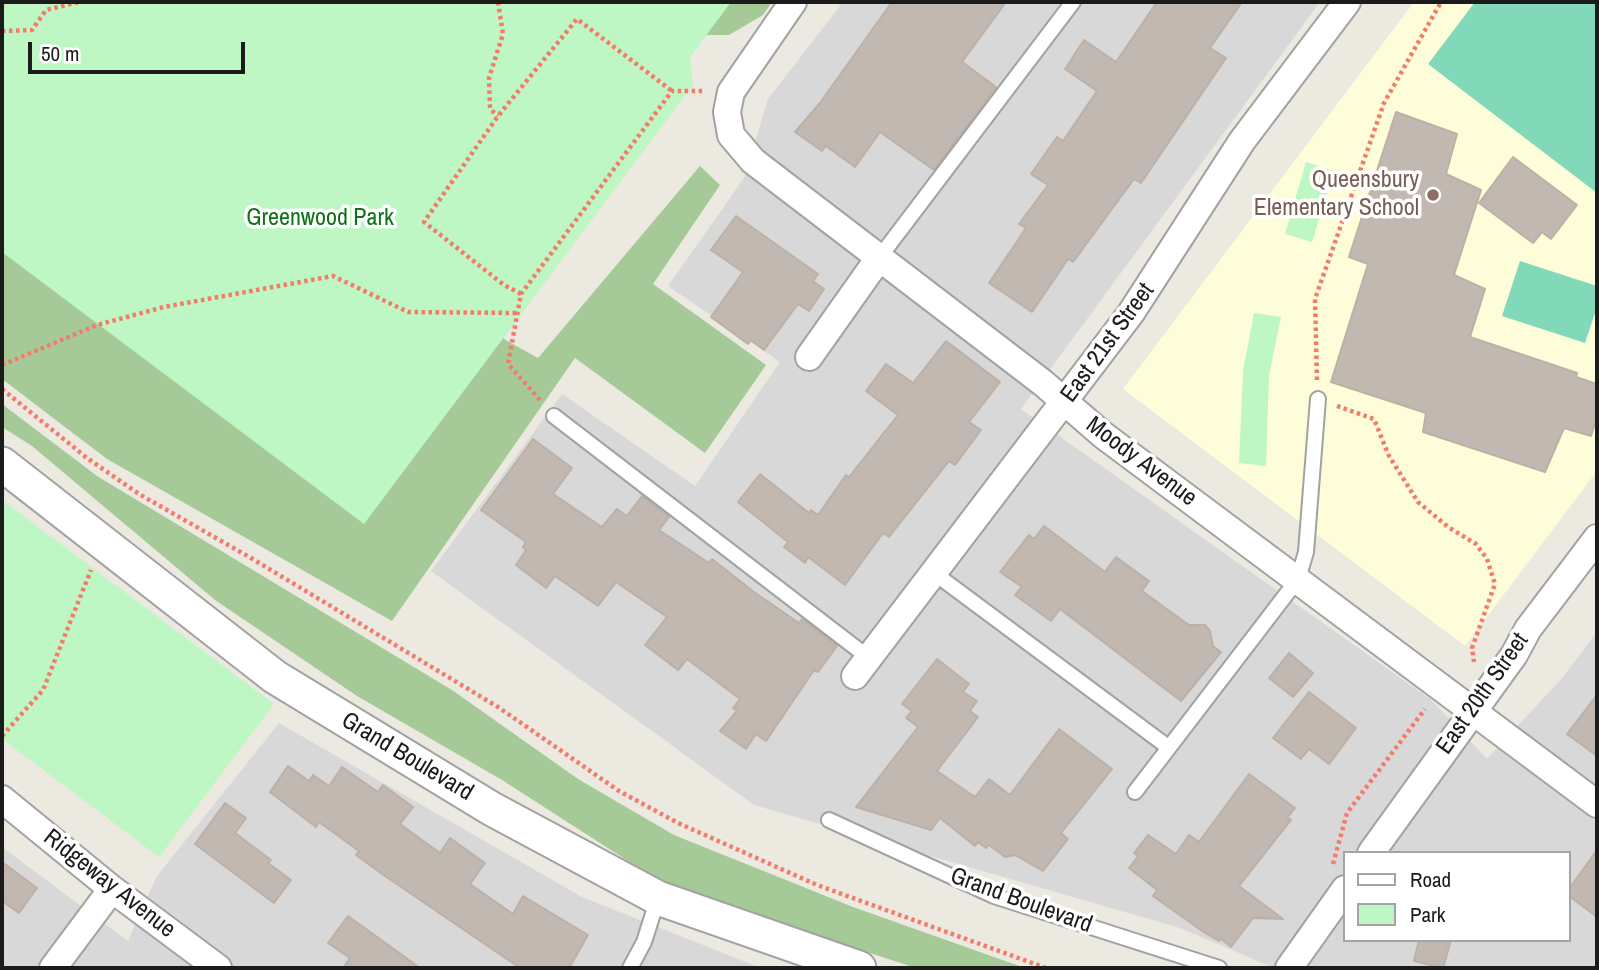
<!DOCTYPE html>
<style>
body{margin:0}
#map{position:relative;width:1599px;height:970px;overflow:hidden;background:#ece9e1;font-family:"Archivo Narrow",sans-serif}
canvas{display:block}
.frame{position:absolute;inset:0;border:4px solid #1b1b1b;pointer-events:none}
.legend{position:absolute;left:1343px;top:851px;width:228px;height:91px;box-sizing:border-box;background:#fff;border:2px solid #a4a4a4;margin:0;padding:9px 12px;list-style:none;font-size:21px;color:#1b1b1b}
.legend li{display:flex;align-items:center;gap:14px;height:35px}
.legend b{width:35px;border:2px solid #a4a4a4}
.scale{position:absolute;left:28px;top:42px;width:217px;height:32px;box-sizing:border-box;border:4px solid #1b1b1b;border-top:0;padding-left:9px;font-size:21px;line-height:24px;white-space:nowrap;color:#1b1b1b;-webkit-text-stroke:5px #fff;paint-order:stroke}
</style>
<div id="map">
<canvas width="1599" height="970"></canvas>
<div class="frame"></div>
<ul class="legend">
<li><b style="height:9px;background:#fff"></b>Road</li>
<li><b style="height:19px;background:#bef7c3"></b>Park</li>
</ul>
<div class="scale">50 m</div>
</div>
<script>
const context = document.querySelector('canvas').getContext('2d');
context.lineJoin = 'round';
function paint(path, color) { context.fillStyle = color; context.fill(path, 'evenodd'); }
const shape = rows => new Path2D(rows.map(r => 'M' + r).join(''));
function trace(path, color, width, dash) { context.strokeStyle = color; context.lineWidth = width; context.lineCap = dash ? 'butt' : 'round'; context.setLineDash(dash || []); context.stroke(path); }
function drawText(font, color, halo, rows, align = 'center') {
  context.font = font + ' "Archivo Narrow",sans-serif'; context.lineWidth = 7; context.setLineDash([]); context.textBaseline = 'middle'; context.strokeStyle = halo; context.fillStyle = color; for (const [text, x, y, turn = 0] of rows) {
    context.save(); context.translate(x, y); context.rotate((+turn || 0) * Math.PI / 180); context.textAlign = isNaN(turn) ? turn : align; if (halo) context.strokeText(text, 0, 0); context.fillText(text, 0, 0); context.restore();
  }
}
const residential = shape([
 [843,2,1320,2,1021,409,1430,699,1487,759,1563,677,1597,632,1597,968,1274,968,1180,928,754,805,431,571,562,394,695,486,780,362,668,286,744,178,768,99],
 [1345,853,1569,853,1569,940,1345,940],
 [279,723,582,897,761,968,2,968,2,847,128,941,157,876]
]);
const education = shape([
 [1414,2,1597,2,1597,471,1465,646,1123,389]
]);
const forest = shape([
 [2,2,772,2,763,15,729,35,654,35,499,295,504,339,538,358,700,166,720,185,653,284,766,365,705,453,575,358,392,621,107,459,2,379],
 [2,404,97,476,452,690,578,779,674,835,853,907,1025,968,916,968,670,888,502,780,357,696,215,600,32,446,2,427]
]);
const park = shape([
 [2,2,731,2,690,57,693,85,364,524,2,252],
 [1306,162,1334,171,1312,242,1285,234],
 [1254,313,1281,317,1269,375,1266,466,1239,463,1243,371],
 [2,500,274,704,159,857,2,739]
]);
const pitch = shape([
 [1475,2,1597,2,1597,193,1428,64],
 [1520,261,1597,286,1597,307,1585,343,1502,316]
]);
const building = shape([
 [892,2,1006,2,962,62,996,87,934,170,880,132,855,167,826,146,822,151,795,132,820,103,892,2],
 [1157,2,1242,2,1210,48,1226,58,1141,183,1134,179,1073,262,1068,259,1032,312,989,283,1026,228,1019,224,1048,185,1031,174,1057,137,1063,141,1097,91,1065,69,1084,40,1116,62,1157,2],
 [1396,112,1457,134,1446,174,1481,190,1454,275,1485,289,1470,337,1577,373,1576,377,1597,384,1597,417,1591,436,1564,428,1545,472,1423,432,1426,413,1331,382,1368,264,1349,257,1396,112],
 [1513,157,1577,205,1551,239,1542,232,1533,243,1479,203,1513,157],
 [736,216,818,274,813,281,824,289,809,311,798,304,764,350,751,340,748,344,711,317,743,272,711,250,736,216],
 [946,341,1000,382,969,422,981,430,955,465,949,461,889,537,883,533,845,585,808,557,805,563,784,547,788,542,738,502,760,474,809,513,811,510,818,515,846,475,849,477,898,415,866,391,886,364,913,383,946,341],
 [533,439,572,468,553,494,602,527,617,509,627,516,642,496,669,517,659,530,709,563,712,559,754,592,799,623,802,619,837,646,818,672,814,670,766,741,756,734,746,749,720,731,737,711,733,708,740,699,687,659,678,670,645,645,667,617,616,582,598,606,555,576,546,588,516,565,526,550,523,547,526,542,481,510,533,439],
 [1044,526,1105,572,1116,557,1149,581,1142,591,1189,625,1205,625,1210,631,1213,646,1221,652,1181,701,1060,609,1051,621,1015,595,1022,587,1000,572,1029,535,1034,539,1044,526],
 [1289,653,1313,673,1293,697,1269,678,1289,653],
 [937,659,969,684,963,692,977,701,970,711,978,717,937,771,975,797,989,779,1010,795,1059,729,1112,769,1061,833,1068,839,1043,871,1015,855,1005,857,989,845,986,848,978,842,975,846,940,818,931,830,856,807,918,727,906,718,912,711,902,704,937,659],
 [1309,692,1356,728,1329,764,1309,749,1301,759,1273,738,1309,692],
 [1597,695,1597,756,1567,734,1597,695],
 [288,766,309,781,313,775,329,786,342,767,378,792,383,785,413,807,400,824,440,853,450,838,485,863,470,884,513,914,523,896,588,935,569,968,520,968,385,876,356,855,359,851,319,822,316,827,270,792,288,766],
 [1249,774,1295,808,1287,818,1291,820,1239,886,1283,919,1253,918,1231,947,1220,938,1219,941,1202,931,1153,896,1157,890,1129,868,1138,856,1134,853,1148,835,1176,854,1189,835,1199,842,1249,774],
 [225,803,246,818,235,833,271,860,268,863,291,880,274,903,195,844,225,803],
 [1597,850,1597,917,1569,896,1569,889,1597,850],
 [2,862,37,888,19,913,2,901,2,862],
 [348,916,420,968,343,968,350,958,328,943,348,916],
 [1419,940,1451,940,1443,968,1414,961,1419,940]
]);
const path = shape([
 [498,2,503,34,489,78,490,109,498,116],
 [2,31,32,30,46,10,79,2],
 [521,294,504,285,424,222,498,116,577,19,672,91],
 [2,365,97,325,164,307,333,276,408,312,516,313],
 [1317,380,1315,299,1384,103,1441,2],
 [2,389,87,458,139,494,251,558,498,707,619,791,678,823,817,885,1046,968],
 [540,400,508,364,521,294,672,91,704,91],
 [1337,406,1374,419,1389,456,1418,502,1448,527,1476,544,1487,559,1495,584,1472,648,1474,662],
 [2,736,43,690,91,570],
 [1333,864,1347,813,1425,709]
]);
const service = shape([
 [879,258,1073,2],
 [554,416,869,658],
 [934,573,1168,747],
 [1135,792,1298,579,1306,552,1318,399],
 [829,820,994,896,1219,968],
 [630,968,644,942,658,898]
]);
const minor = shape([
 [793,2,731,92,727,112,731,135,753,161,1043,383,1103,435,1597,804],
 [809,357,879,258],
 [855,676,1131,313,1242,141,1347,2],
 [2,799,112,889,218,968],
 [1371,853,1514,655,1528,629,1597,538],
 [53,968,112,889],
 [1289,968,1345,889]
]);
const tertiary = shape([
 [2,464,275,677,492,809,658,898,859,968]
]);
const markers = [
 [1433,195,7,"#8d6e63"]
];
const educationNames = [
 ["Queensbury",1419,181],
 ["Elementary School",1419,209]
];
const parkNames = [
 ["Greenwood Park",320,219]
];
const streetNames = [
 ["East 21st Street",1108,343,-54],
 ["Moody Avenue",1141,462,37],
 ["East 20th Street",1483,694,-55],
 ["Grand Boulevard",407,757,31],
 ["Ridgeway Avenue",109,884,38],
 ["Grand Boulevard",1021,901,20]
];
paint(residential, '#d9d8d8');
paint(education, '#fdfdd9');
paint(forest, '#a5ca97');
paint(park, '#bef7c3');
paint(pitch, '#81d9b9');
paint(building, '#c1b8b1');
trace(building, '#bdb0a4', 2);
trace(service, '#a2a2a2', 18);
trace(minor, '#a2a2a2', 30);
trace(tertiary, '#a2a2a2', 37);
trace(path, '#f47b6a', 4.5, [3.5, 3.5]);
trace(service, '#fff', 14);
trace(minor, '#fff', 26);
trace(tertiary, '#fff', 33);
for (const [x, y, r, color] of markers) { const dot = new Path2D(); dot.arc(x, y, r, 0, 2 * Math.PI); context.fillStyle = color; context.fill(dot); trace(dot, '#fff', 2.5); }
drawText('24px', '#785e54', '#fff', educationNames, 'right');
drawText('24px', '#0f7319', '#fff', parkNames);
drawText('24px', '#1b1b1b', '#fff', streetNames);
</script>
